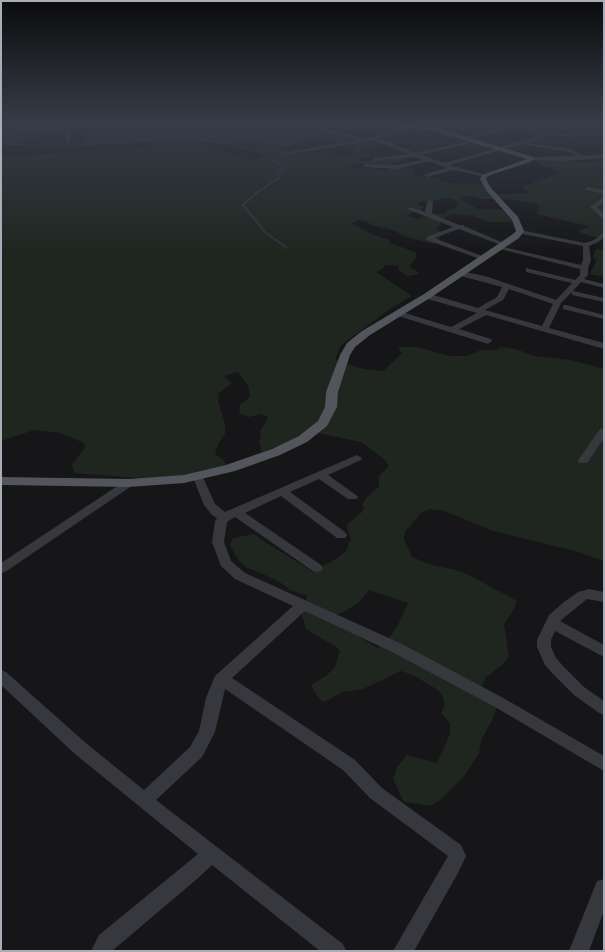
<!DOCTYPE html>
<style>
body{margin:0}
#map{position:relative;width:605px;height:952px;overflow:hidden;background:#161618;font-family:"Varela Round",sans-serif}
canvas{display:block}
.frame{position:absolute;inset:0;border:2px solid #a8adb8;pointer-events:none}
</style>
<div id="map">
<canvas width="605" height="952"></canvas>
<div class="frame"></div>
</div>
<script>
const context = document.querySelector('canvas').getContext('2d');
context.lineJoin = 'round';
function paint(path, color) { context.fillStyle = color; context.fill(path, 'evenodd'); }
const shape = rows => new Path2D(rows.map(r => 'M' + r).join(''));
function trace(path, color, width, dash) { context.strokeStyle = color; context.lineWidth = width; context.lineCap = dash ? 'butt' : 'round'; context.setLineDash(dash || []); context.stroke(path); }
const green = shape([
 [1,124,10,124,19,128,41,124,40,124,78,124,76,126,56,128,57,132,65,132,64,135,36,138,30,141,18,142,18,144,1,143],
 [151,124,271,124,287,128,301,126,314,128,346,135,342,138,368,145,369,147,360,149,371,156,360,158,360,159,364,161,398,158,403,160,391,164,398,167,414,169,414,174,418,176,433,178,449,183,484,184,484,188,488,192,495,194,527,194,529,191,523,189,524,186,555,175,558,171,541,165,535,160,538,157,590,163,604,159,604,240,578,232,589,226,561,220,538,214,537,212,540,208,537,204,507,199,482,199,471,196,460,198,477,209,502,210,513,222,487,222,474,216,452,214,445,217,440,222,441,224,437,228,441,233,439,239,440,241,434,244,406,237,393,230,370,225,368,222,359,220,351,223,373,235,389,240,390,243,415,252,417,257,409,266,420,274,407,276,399,270,399,266,393,265,386,265,382,269,376,272,412,296,390,309,344,343,340,347,335,360,363,369,383,371,402,353,398,347,418,347,450,356,467,356,481,350,497,350,501,347,516,349,534,356,571,360,604,369,604,561,575,551,493,531,444,511,430,509,421,513,405,532,404,539,412,557,432,565,456,570,467,574,517,601,514,609,504,624,509,657,502,665,485,678,482,687,497,707,493,718,481,741,479,753,464,776,441,799,431,806,404,802,393,779,397,767,407,755,437,763,450,734,450,723,441,713,445,704,442,696,438,690,413,675,401,671,363,689,343,692,324,702,319,699,311,685,327,675,335,667,340,651,336,647,306,629,302,616,307,596,290,590,281,583,263,574,246,567,239,561,230,545,233,538,254,534,265,542,312,571,333,561,346,551,351,539,347,528,347,525,363,511,364,508,362,505,367,497,379,486,379,476,389,466,385,460,361,442,308,431,284,444,262,452,259,442,261,437,260,432,268,417,261,414,249,417,239,413,240,405,250,397,248,385,238,372,224,376,232,383,219,393,218,401,225,424,225,434,218,444,215,455,223,459,226,465,193,474,167,477,138,478,74,473,72,464,85,448,84,443,60,433,34,430,1,441,1,157,169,146,211,147,248,160,273,156,250,147,268,142,265,141,230,141,220,143,188,140,148,140,89,145,83,144,85,136,77,135,87,133,89,128,124,126,130,130,144,129,148,127,147,125],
 [313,140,340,140,353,144,358,147,349,151,354,154,353,155,333,159,325,154,313,151,296,154,279,148,296,145,294,143,300,142],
 [363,164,382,165,387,169,387,171,370,168,352,168,350,165],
 [447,198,453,199,459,202,456,207,448,210,445,214,433,214,417,219,407,216,413,212,421,211,424,207,417,205,421,201,430,202],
 [369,590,408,603,397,627,385,644,377,648,360,637,336,616,357,604],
 [568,127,580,129,604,127,604,138,585,134,573,135,557,131],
 [596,249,604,250,604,277,590,274,596,262,595,258,593,257]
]);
const streamFar1 = shape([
 [1,144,62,146,181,138,230,143,263,153,281,166,282,169,277,175,279,178,256,193]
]);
const stream = shape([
 [258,192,243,205,266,233,287,248]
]);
const minor = shape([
 [103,124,122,124,70,129,70,142,68,143,66,142,66,129,1,133,1,131,103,124],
 [295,124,303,124,336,130,367,124,374,124,341,132,364,139,409,126,411,128,378,138,415,153,476,140,478,141,421,155,445,163,541,135,515,129,466,139,464,137,492,131,465,124,472,124,498,130,515,127,545,134,560,128,541,124,565,126,576,124,556,133,572,135,604,132,604,134,572,137,551,135,529,143,570,149,584,156,604,154,604,158,563,161,532,160,529,158,530,157,578,156,569,152,522,144,450,165,486,175,486,177,453,170,427,177,424,175,425,174,447,168,429,161,396,169,364,167,363,166,366,164,396,165,423,160,415,157,373,161,372,160,375,158,409,154,373,140,286,155,285,154,288,152,358,140,295,124],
 [425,124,430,124,423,128,419,127,425,124],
 [588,187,604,190,604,194,586,190,585,189,588,187],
 [604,197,604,202,597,207,604,214,604,220,590,207,604,197],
 [430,200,433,202,432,214,459,225,463,225,464,226,506,244,501,245,459,229,434,238,485,257,485,259,483,260,427,240,426,239,429,236,453,227,407,209,410,207,425,212,427,202,430,200],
 [520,230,585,243,594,240,604,232,604,237,598,242,589,246,591,260,588,268,588,275,584,279,604,284,604,288,581,282,573,291,604,298,604,302,572,295,572,292,561,303,549,328,604,343,604,349,486,315,459,329,491,339,492,341,488,344,395,315,394,313,398,311,451,327,477,313,424,298,424,294,430,294,478,308,497,297,502,287,457,275,456,273,460,271,485,276,556,300,572,283,526,272,526,268,575,280,580,275,580,269,496,248,499,246,581,265,583,260,583,246,518,233,518,231,520,230],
 [509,289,553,304,542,326,485,310,503,300,509,289],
 [563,305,566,305,604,315,604,319,563,309,563,305],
 [604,428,604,438,587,463,579,463,578,461,579,459,600,429,604,428],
 [357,455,362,458,361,460,328,475,356,495,358,497,356,499,348,499,319,479,290,492,345,532,347,535,345,538,337,538,281,496,245,513,321,565,323,568,321,571,317,572,313,571,235,517,227,522,224,542,231,561,245,573,402,644,505,699,604,756,604,771,495,707,392,652,305,611,232,678,355,760,382,788,461,845,466,856,458,873,414,951,393,951,448,856,370,798,343,770,225,689,215,732,202,757,156,800,343,944,346,951,320,951,212,865,197,879,112,951,91,951,99,935,198,854,75,754,1,685,1,670,6,672,87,744,144,790,190,747,199,731,206,698,215,676,293,606,235,579,221,566,212,542,215,521,217,518,212,515,204,505,192,475,193,473,201,473,215,504,225,512,357,455],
 [129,480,135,483,133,485,5,572,1,573,1,563,125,481,129,480],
 [589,589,604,592,604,602,587,599,560,621,604,645,604,657,555,631,551,640,551,647,556,658,562,665,584,687,604,701,604,715,599,713,574,695,552,673,545,665,537,647,537,640,549,615,564,602,578,592,589,589],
 [604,879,604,911,589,951,569,951,597,881,604,879]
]);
const major = shape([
 [382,124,430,126,534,157,534,159,530,162,493,174,487,177,486,179,491,188,518,217,524,231,519,238,430,298,370,335,355,347,350,355,338,392,337,407,327,426,307,442,280,455,235,471,184,483,129,487,1,485,1,477,129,479,184,475,226,465,272,449,299,436,318,421,325,407,326,392,340,355,347,343,362,331,424,294,513,234,516,231,512,220,486,190,480,179,482,175,527,159,430,130,405,129,382,124]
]);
paint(green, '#1e261f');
trace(streamFar1, '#2c353c', 1.5);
trace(stream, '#2c353c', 2);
paint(minor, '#37383d');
paint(major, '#53555c');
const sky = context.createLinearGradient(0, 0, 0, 257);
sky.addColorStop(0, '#0c0c0d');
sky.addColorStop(0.48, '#363c48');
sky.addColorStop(1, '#363c4800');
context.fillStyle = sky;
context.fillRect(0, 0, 605, 257);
</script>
